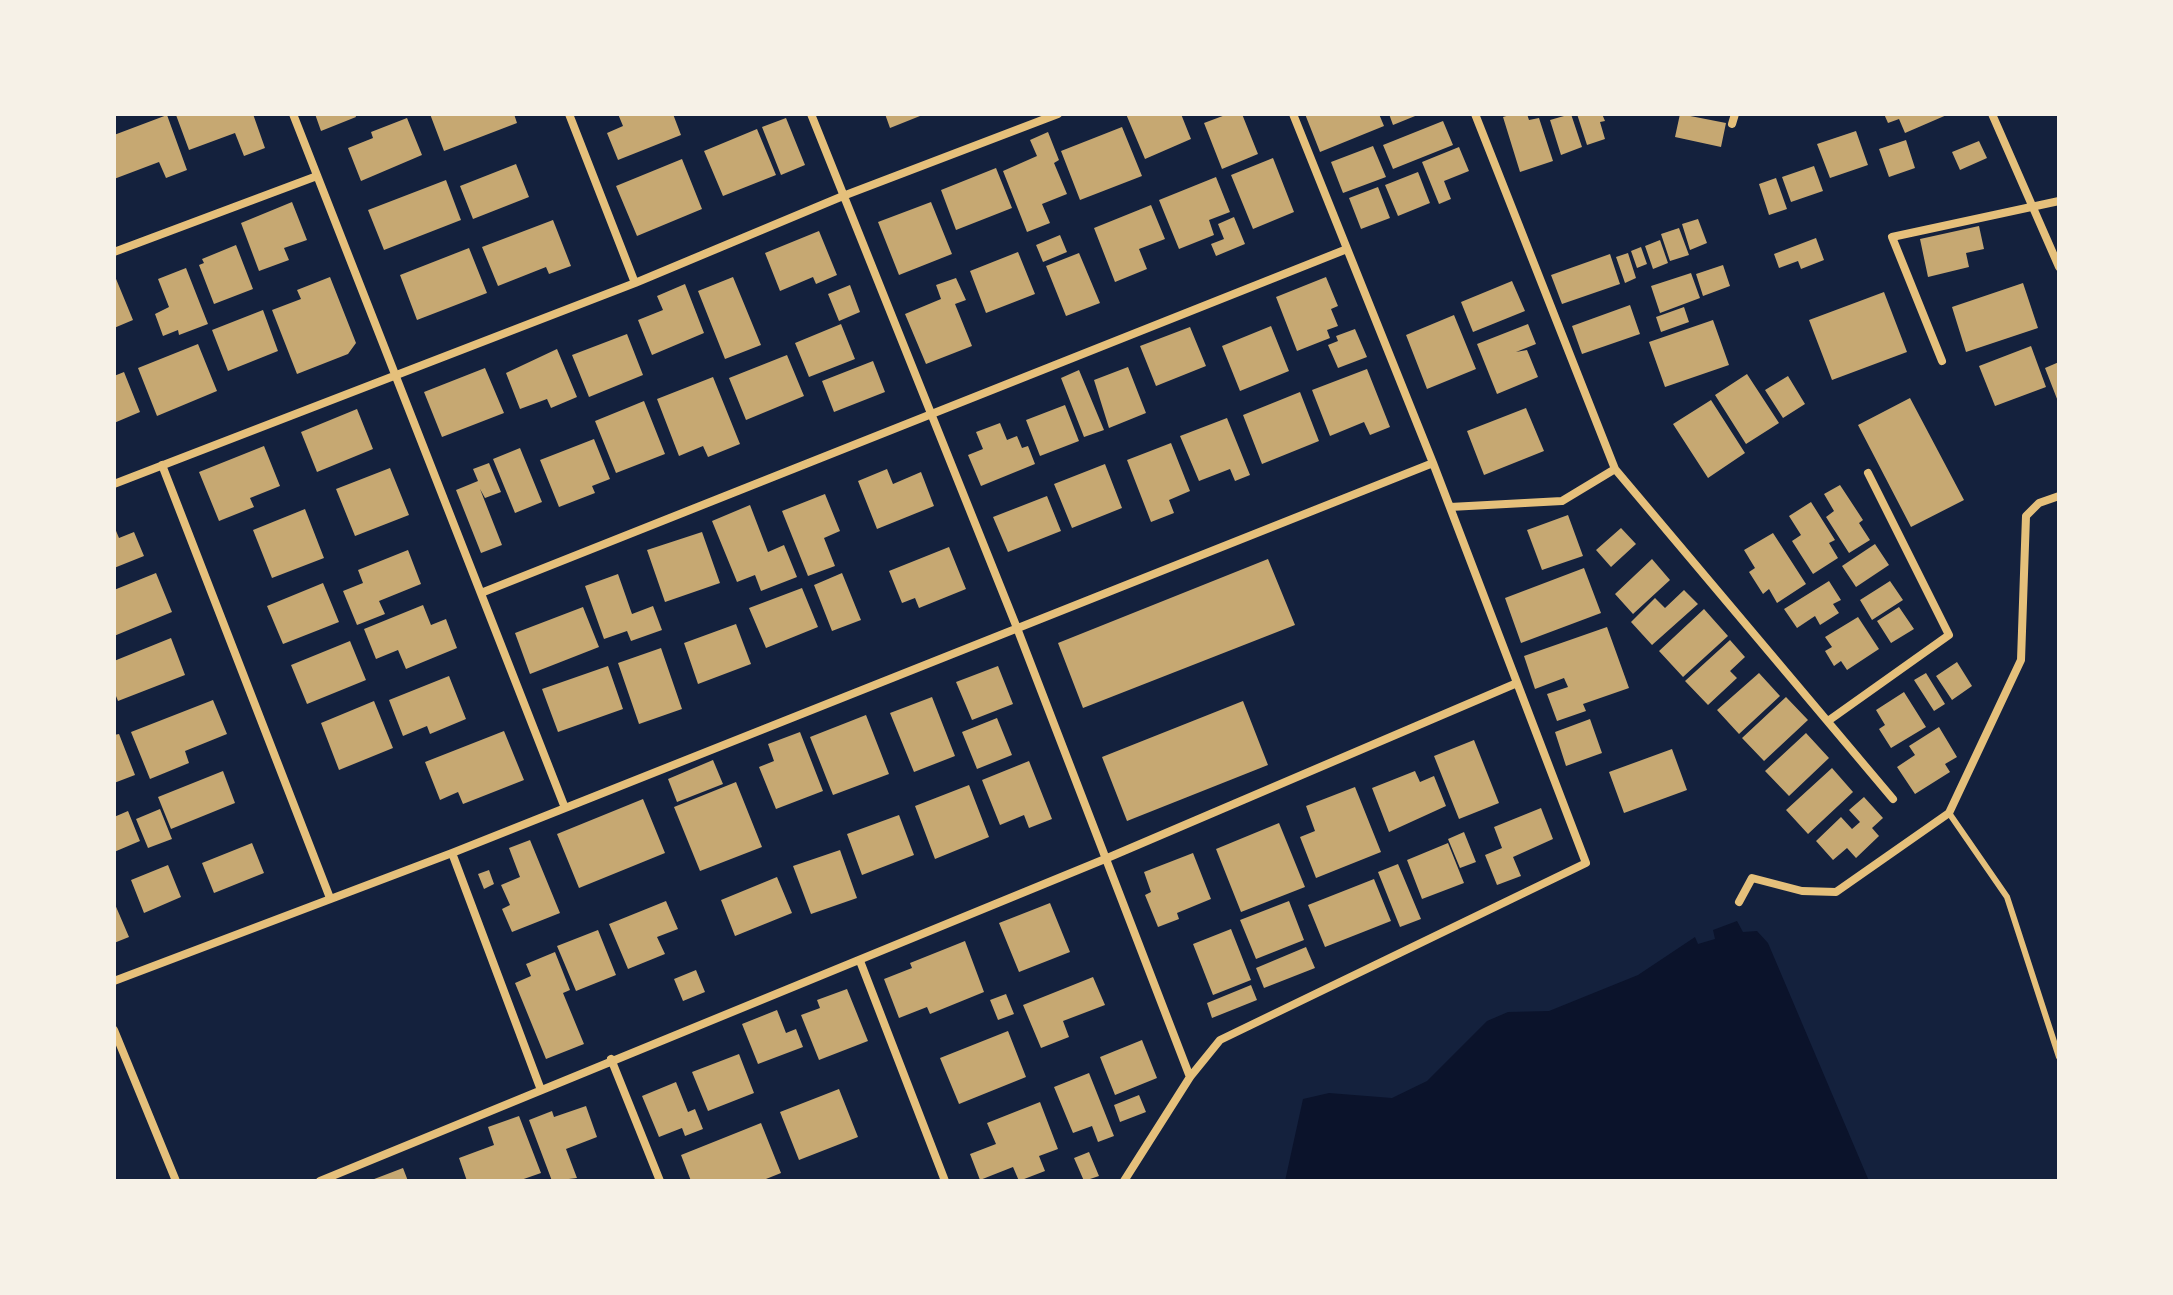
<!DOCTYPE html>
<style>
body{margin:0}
#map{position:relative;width:2173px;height:1295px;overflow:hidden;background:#14213d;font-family:Jost,sans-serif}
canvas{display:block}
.frame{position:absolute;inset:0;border:116px solid #f6f1e7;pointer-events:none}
</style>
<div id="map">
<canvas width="2173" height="1295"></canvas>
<div class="frame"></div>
</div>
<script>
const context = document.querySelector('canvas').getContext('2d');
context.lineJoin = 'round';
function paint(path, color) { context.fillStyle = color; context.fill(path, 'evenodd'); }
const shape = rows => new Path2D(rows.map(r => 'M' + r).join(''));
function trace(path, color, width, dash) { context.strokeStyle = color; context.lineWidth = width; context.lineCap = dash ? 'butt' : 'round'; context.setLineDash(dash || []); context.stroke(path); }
const water = shape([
 [1737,921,1743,932,1757,931,1768,943,1869,1181,1285,1181,1303,1099,1329,1093,1392,1098,1427,1081,1487,1021,1508,1012,1549,1011,1638,975,1695,937,1698,944,1715,939,1713,930]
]);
const building = shape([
 [180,114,253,114,265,148,244,156,235,133,189,150,176,115],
 [315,114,355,114,356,117,321,131],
 [430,114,514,114,517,123,444,151],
 [618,114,673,114,681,135,618,160,607,133,623,126],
 [885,114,925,114,890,128],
 [1126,114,1181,114,1191,139,1145,159],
 [1228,114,1242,114,1258,154,1222,169,1204,123],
 [1305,114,1379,114,1384,126,1320,152],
 [1389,114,1420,114,1393,125],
 [1513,114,1527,114,1529,120,1539,118,1553,161,1520,172,1503,117],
 [1571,114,1582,147,1561,155,1550,120],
 [1577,114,1602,114,1605,121,1600,122,1605,139,1587,145],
 [1680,114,1726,123,1721,147,1675,137],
 [1884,114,1949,114,1905,133,1899,119,1888,123],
 [167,115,187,170,166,178,159,162,114,179,114,135],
 [407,118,422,155,361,181,348,148,373,138,371,132],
 [786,118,805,165,781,175,762,127],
 [1443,121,1453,145,1393,169,1383,145],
 [1122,127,1142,176,1080,200,1061,151],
 [757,129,776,175,723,196,704,151],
 [1856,131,1868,165,1830,178,1817,144],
 [1048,132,1059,160,1054,163,1067,194,1042,204,1050,223,1027,232,1003,171,1037,156,1030,140],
 [1906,140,1915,168,1889,177,1879,149],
 [1979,141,1987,158,1960,170,1952,152],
 [1373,146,1386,177,1343,193,1331,162],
 [1459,147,1469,171,1444,181,1451,199,1439,204,1422,162],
 [1273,158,1294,212,1253,229,1231,175],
 [682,159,702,209,637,236,616,186],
 [516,164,529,197,473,219,460,186],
 [1814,166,1823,191,1791,202,1782,177],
 [996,168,1012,208,956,230,941,190],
 [1418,172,1430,203,1398,216,1385,185],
 [1216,177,1230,212,1209,220,1214,235,1179,249,1159,200],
 [1776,178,1787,209,1769,215,1759,184],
 [446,180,461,220,384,250,368,210],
 [1378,187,1390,218,1361,229,1349,198],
 [292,202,307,240,284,248,289,260,259,271,241,223],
 [931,202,952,254,899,275,878,222],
 [1151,205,1165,239,1139,249,1147,269,1115,282,1094,228],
 [1234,217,1245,244,1216,256,1211,244,1224,239,1218,224],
 [1698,219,1707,243,1690,250,1682,224],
 [553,220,571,266,549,274,546,267,498,286,482,247],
 [1979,226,1984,249,1966,253,1969,267,1928,277,1920,239],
 [1679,228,1689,255,1670,261,1661,234],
 [819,231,837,275,816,284,813,277,780,291,765,253],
 [1060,235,1067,252,1043,262,1036,245],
 [1816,238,1824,260,1801,269,1798,261,1779,268,1774,254],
 [1660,240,1668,263,1653,269,1645,246],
 [236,245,253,289,214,304,199,265,204,263,202,259],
 [1641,247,1647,264,1637,268,1631,251],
 [469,248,487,293,417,320,400,275],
 [1018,252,1035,294,986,313,970,271],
 [1079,253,1100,303,1066,316,1046,266],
 [1628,253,1636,278,1625,283,1616,257],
 [1610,254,1620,284,1562,304,1551,275],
 [1723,265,1730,286,1703,296,1696,274],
 [186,268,208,324,179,335,178,330,163,336,155,314,169,307,158,279],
 [1691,273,1700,298,1660,313,1651,286],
 [114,274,133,320,114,328],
 [330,277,356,343,348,354,297,374,272,310,301,299,297,290],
 [733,277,761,345,725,359,698,291],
 [1326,277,1338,306,1331,309,1338,326,1327,330,1330,338,1297,351,1276,297],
 [956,278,966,300,955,304,972,346,926,364,905,314,941,299,936,285],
 [1512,281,1525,311,1473,332,1461,302],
 [2023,283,2038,328,1966,352,1952,307],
 [685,284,704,333,652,355,638,320,663,310,657,296],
 [850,285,860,312,839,321,828,294],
 [1884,292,1907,352,1832,380,1809,320],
 [1630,305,1640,334,1582,354,1572,326],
 [1684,307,1689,322,1661,332,1656,317],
 [263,310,278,351,228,371,212,330],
 [1454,315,1476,369,1427,389,1406,335],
 [1713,320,1729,365,1665,387,1649,342],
 [841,324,855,359,809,377,795,343],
 [1528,324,1536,344,1516,352,1527,350,1538,377,1497,394,1477,344],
 [1271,326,1289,371,1240,391,1222,346],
 [1190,327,1206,366,1156,386,1140,346],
 [1355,329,1367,357,1338,368,1328,345,1338,341,1336,336],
 [627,334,643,375,589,397,572,355],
 [198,344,217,391,157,416,138,368],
 [2031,346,2046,387,1995,406,1979,366],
 [557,349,577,397,551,408,547,399,520,409,506,373],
 [787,355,804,396,746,420,729,378],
 [873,361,885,392,834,412,822,381],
 [2059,362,2059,404,2045,368],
 [1128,367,1146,413,1109,428,1094,380],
 [485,368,504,413,442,437,424,392],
 [1367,369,1390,427,1370,435,1364,422,1330,436,1312,390],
 [1079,370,1104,430,1084,437,1061,378],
 [124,372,140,412,114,423,114,376],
 [1747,374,1779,423,1746,444,1715,395],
 [1788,376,1805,404,1783,418,1765,390],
 [713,377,740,444,708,457,703,446,679,456,657,399],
 [1300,392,1319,441,1262,464,1243,415],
 [1910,398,1964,500,1911,527,1858,425],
 [1711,400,1745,453,1708,478,1673,424],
 [644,401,665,454,616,473,595,421],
 [1065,405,1079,441,1040,456,1026,420],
 [1526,408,1544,451,1484,475,1467,431],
 [357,409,373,449,317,472,301,432],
 [1227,418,1250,475,1235,481,1230,469,1199,481,1180,436],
 [1000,423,1007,440,1017,436,1022,448,1028,446,1035,464,981,486,968,455,983,449,976,432],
 [594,439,610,479,592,486,595,493,559,507,540,460],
 [1171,443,1190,491,1169,500,1174,513,1151,522,1127,460],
 [264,446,280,486,250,498,254,507,219,521,199,472],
 [520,448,542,502,515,513,493,459],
 [489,463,501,492,485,498,480,489,502,545,481,553,456,490,478,481,473,469],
 [1105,464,1122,508,1072,528,1054,484],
 [390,468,409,515,355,536,336,489],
 [887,469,893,484,921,472,934,506,877,529,858,481],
 [1840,485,1863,520,1859,523,1870,540,1849,553,1826,517,1834,511,1824,494],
 [825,494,840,531,824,538,835,566,808,576,782,511],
 [1047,496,1061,531,1008,552,993,517],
 [1811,502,1835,540,1829,543,1838,558,1813,574,1792,541,1801,535,1789,516],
 [750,505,768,552,784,545,797,577,761,591,755,575,737,582,712,521],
 [305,509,324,558,272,578,253,530],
 [1568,515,1583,556,1542,570,1527,530],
 [114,526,119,538,134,532,144,556,114,568],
 [1621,528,1636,544,1611,567,1596,550],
 [702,532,720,583,665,602,647,550],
 [1773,533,1806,584,1777,603,1769,589,1763,594,1749,572,1755,568,1744,550],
 [1875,544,1889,565,1856,587,1842,566],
 [949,547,966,589,919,608,915,598,902,603,889,571],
 [408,550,421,584,379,601,385,614,357,625,343,591,363,583,358,570],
 [1268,559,1295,625,1083,708,1058,643],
 [1652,559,1670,580,1633,614,1615,594],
 [1584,568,1601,613,1521,643,1505,598],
 [156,573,172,612,114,636,114,590],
 [842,573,861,620,832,631,814,585],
 [618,574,632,614,653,606,662,630,631,641,627,631,604,639,585,586],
 [1829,581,1841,600,1833,604,1839,613,1820,625,1815,616,1797,628,1784,609],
 [1890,581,1903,600,1872,620,1860,600],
 [323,583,339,622,283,644,267,606],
 [802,588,818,627,766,648,749,608],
 [1684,590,1698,604,1652,645,1631,622,1655,598,1665,608],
 [423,605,431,625,446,619,457,648,406,669,398,650,376,659,364,629],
 [583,607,599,647,530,674,515,633],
 [1899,607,1914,629,1891,643,1877,621],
 [1704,609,1728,636,1683,677,1659,651],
 [1858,617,1879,649,1847,670,1841,661,1834,666,1825,651,1832,647,1825,637],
 [736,624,751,664,698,684,684,643],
 [1607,627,1629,688,1583,704,1586,711,1557,721,1547,694,1568,687,1564,678,1535,689,1524,656],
 [171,638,185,675,118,701,114,691,114,661],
 [1730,640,1745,657,1730,671,1737,678,1708,705,1685,681],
 [350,641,366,680,307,704,291,665],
 [661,648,682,709,639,724,618,663],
 [1957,662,1972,686,1952,700,1936,676],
 [608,666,623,709,558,732,542,689],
 [998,666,1013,704,972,720,956,682],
 [1759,673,1780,696,1739,734,1717,710],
 [1926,673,1945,704,1934,711,1914,680],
 [449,676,466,719,430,734,427,726,403,736,389,700],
 [1904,692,1926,727,1891,748,1879,729,1885,725,1876,710],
 [932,697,955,756,914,772,890,713],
 [1786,697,1808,720,1764,761,1742,738],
 [213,700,227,734,185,751,189,763,150,779,131,732],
 [374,701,393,748,339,770,321,723],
 [1243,701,1268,765,1127,821,1102,757],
 [866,715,889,774,833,795,810,737],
 [997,718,1012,755,977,769,962,732],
 [1590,719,1602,753,1566,766,1555,732],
 [1939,727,1957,757,1945,764,1950,772,1915,794,1897,767,1915,755,1909,746],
 [504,731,524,780,463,804,458,792,440,800,425,762],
 [800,732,823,791,776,809,759,767,774,761,768,744],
 [1806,733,1829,758,1789,796,1765,771],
 [119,734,135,775,114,783,114,735],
 [1474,740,1499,803,1459,819,1434,756],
 [1672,749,1687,790,1624,813,1609,772],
 [713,760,723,784,677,802,668,779],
 [1029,761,1052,819,1029,828,1024,815,1000,825,982,780],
 [1832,768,1853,792,1808,834,1786,810],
 [223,771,235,803,171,829,158,797],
 [1415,771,1420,782,1434,776,1446,806,1389,832,1372,788],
 [736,782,762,847,700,871,674,807],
 [969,785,989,837,935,859,915,806],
 [1355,787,1381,852,1316,878,1300,837,1315,831,1306,806],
 [1864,797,1883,818,1872,828,1879,836,1856,858,1847,848,1833,860,1816,841,1841,817,1852,829,1860,822,1849,810],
 [643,799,665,853,579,888,557,834],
 [1541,808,1553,839,1513,857,1521,876,1497,885,1485,855,1502,848,1494,827],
 [160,809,172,839,148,848,136,819],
 [128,811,140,841,114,852,114,817],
 [899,815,914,855,862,875,847,834],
 [1279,823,1305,887,1241,912,1216,849],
 [1464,832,1476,862,1460,868,1448,839],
 [530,840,560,913,512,932,502,909,510,905,501,885,520,877,509,848],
 [252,843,264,873,214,893,202,863],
 [1448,843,1464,883,1422,899,1407,860],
 [840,850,857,898,811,914,793,866],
 [1193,853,1211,899,1177,913,1179,919,1158,927,1145,895,1151,892,1144,872],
 [1398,864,1421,919,1400,927,1378,872],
 [168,865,181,897,144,913,131,880],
 [489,870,494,884,484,889,478,874],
 [777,877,792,913,735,936,721,900],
 [1374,879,1391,921,1325,947,1308,905],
 [666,901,678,929,657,937,665,954,628,969,609,924],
 [1289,901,1304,940,1256,959,1240,920],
 [114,902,129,937,114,943],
 [1050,903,1070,952,1019,972,999,923],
 [1231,929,1251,980,1213,995,1193,944],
 [598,930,616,975,576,991,557,946],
 [965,941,984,992,930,1014,927,1007,899,1018,884,979,912,968,910,963],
 [1306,947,1315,968,1264,988,1256,968],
 [555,952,570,990,563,993,584,1044,546,1059,515,983,531,976,526,964],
 [696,970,705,992,683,1001,674,979],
 [1093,977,1105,1005,1063,1021,1069,1037,1041,1048,1023,1005],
 [1251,985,1257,1000,1212,1018,1207,1003],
 [847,989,868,1041,819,1060,801,1015,820,1008,817,1000],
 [1006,994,1014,1014,998,1020,990,1000],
 [777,1010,786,1033,796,1029,803,1047,758,1064,742,1024],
 [1008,1031,1026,1077,959,1104,940,1058],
 [1142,1040,1157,1078,1115,1095,1100,1057],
 [739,1054,754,1093,708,1111,692,1072],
 [1089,1073,1114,1136,1098,1142,1092,1126,1073,1133,1054,1087],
 [676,1082,688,1112,695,1109,703,1129,685,1136,682,1128,659,1137,642,1096],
 [839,1089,858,1137,799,1160,780,1112],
 [1139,1095,1146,1112,1120,1122,1114,1105],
 [1040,1102,1058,1149,1039,1156,1045,1171,1019,1181,1013,1167,980,1180,970,1154,996,1144,987,1123],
 [586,1106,597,1137,566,1149,577,1178,552,1181,529,1120,552,1111,554,1117],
 [519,1116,541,1173,518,1181,467,1181,459,1158,494,1145,488,1127],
 [761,1123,781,1173,761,1181,691,1181,681,1155],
 [1089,1152,1099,1176,1084,1181,1074,1158],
 [403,1168,408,1181,369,1181]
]);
const service = shape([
 [1949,813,2007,897,2059,1057]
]);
const minor = shape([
 [293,114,565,808],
 [569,114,635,283],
 [811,114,1017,628,1190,1077],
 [1475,114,1615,469,1893,799],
 [1992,114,2059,267],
 [1732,124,1735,114],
 [114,252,317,176],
 [1942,361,1892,237,2059,201],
 [162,465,330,898],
 [114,484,635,283,843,196,1058,114],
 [1450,507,1562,501,1615,469],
 [481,593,1347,249],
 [1828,721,1949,635,1868,473],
 [452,853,541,1090],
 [1739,902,1752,878,1802,891,1836,892,1949,813,2021,660,2026,516,2039,503,2059,496],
 [860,961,945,1181],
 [114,981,452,853,1433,463],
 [114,1030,176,1181],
 [611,1059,660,1181],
 [320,1181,1105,859,1517,683],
 [1124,1181,1190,1077,1220,1040,1586,863,1433,463,1293,114]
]);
paint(water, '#0b132b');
paint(building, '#c6a872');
trace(service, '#e5c07b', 6);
trace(minor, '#e5c07b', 8);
</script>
